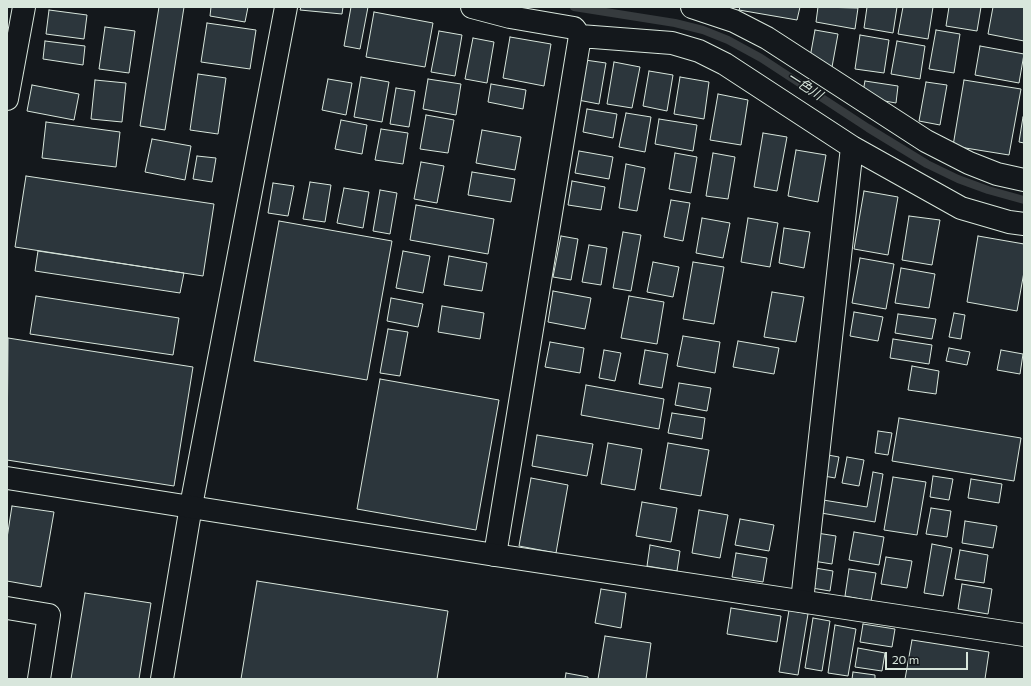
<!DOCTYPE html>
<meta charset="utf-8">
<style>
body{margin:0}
#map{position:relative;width:1031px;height:686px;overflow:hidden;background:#14181c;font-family:Commissioner,sans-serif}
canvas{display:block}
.frame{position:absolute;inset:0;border:8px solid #d8e6dc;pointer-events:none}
.scale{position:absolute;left:885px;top:652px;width:83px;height:18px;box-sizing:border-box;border:2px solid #d8e6dc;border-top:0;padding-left:5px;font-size:12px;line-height:14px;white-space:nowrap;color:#d8e6dc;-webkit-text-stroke:3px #14181c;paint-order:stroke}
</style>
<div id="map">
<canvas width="1031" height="686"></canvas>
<div class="frame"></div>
<div class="scale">20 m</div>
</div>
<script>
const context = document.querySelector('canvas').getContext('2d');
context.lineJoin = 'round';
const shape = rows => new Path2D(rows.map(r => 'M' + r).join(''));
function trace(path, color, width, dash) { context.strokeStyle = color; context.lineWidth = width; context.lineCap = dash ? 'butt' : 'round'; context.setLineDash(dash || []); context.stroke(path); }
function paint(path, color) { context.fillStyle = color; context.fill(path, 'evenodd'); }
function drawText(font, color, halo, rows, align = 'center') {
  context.font = font + ' Commissioner,"Noto Sans JP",sans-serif'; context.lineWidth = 3; context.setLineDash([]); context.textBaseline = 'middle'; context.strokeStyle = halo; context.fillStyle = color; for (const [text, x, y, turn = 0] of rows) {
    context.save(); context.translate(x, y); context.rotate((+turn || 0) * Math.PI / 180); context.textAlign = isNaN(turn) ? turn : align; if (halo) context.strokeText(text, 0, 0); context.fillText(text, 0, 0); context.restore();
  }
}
const stream = shape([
 [574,7,675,23,703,30,728,40,761,58,868,128,927,164,958,179,988,190,1024,200]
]);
const building = shape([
 [159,7,184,7,165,130,140,126,159,7],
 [211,7,248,7,245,22,210,16,211,7],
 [301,7,343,7,342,14,300,10,301,7],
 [351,7,368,7,360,49,344,46,351,7],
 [740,7,800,7,797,20,739,10,740,7],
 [818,7,858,8,855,29,816,22,818,7],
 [867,7,897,7,893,33,864,28,867,7],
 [903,7,933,7,928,39,898,34,903,7],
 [949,7,981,7,977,31,946,26,949,7],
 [993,7,1024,7,1024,41,988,34,993,7],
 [49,10,87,15,84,39,46,34,49,10],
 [374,12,433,23,425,67,366,57,374,12],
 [207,23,256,30,250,69,201,62,207,23],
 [105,27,135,31,129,73,99,69,105,27],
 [815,30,838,34,832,67,809,63,815,30],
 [936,30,960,34,954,73,929,69,936,30],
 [439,31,462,35,455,76,431,72,439,31],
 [860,35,889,40,884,73,855,69,860,35],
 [510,37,551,44,544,86,503,78,510,37],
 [473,38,494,42,487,83,465,79,473,38],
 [45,41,85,46,83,65,43,59,45,41],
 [897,41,925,46,920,79,891,74,897,41],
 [980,46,1024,54,1019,83,975,75,980,46],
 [585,60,606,63,599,104,578,100,585,60],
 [614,62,640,67,632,108,607,104,614,62],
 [649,71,673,75,667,111,643,106,649,71],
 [198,74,226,78,218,134,190,130,198,74],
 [361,77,389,82,382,122,354,117,361,77],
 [680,77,709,82,704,119,674,114,680,77],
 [328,79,352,83,346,115,322,110,328,79],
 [428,79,461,84,456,115,423,109,428,79],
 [95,80,126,83,122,122,91,119,95,80],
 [964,80,1021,89,1009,155,953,146,964,80],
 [865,81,898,86,896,103,862,97,865,81],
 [926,82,947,85,940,125,919,121,926,82],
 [491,84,526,90,523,109,488,102,491,84],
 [32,85,79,94,74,120,27,111,32,85],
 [396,88,415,91,409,127,390,124,396,88],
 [718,94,748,100,741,145,710,140,718,94],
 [587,109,617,114,613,138,583,132,587,109],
 [626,113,651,117,645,152,619,147,626,113],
 [426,115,454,120,448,153,420,149,426,115],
 [1023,117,1024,117,1024,143,1019,142,1023,117],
 [659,119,697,125,693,151,655,144,659,119],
 [341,120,367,125,362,154,335,149,341,120],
 [46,122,120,132,116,167,42,158,46,122],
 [381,129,408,133,403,164,375,160,381,129],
 [482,130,521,137,515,170,476,163,482,130],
 [763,133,787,137,777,191,754,187,763,133],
 [152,139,191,146,185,180,145,172,152,139],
 [796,150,826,155,818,202,788,196,796,150],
 [579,151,613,157,609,179,575,173,579,151],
 [675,153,697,157,691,193,669,189,675,153],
 [713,153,735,157,728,199,706,196,713,153],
 [197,156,216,158,212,182,193,179,197,156],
 [421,162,444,166,437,203,414,199,421,162],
 [626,164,645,168,637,211,619,208,626,164],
 [472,172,515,179,511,202,468,195,472,172],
 [26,176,214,204,203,276,15,247,26,176],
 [572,181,605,187,601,210,568,205,572,181],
 [310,182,331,185,325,222,303,219,310,182],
 [273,183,294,186,288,216,268,213,273,183],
 [344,188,369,192,363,228,337,223,344,188],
 [380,190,397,193,390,234,373,231,380,190],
 [864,191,898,197,888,255,854,249,864,191],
 [671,200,690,203,683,241,664,237,671,200],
 [416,205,494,219,488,254,410,240,416,205],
 [909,216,940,220,932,265,902,260,909,216],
 [702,218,730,223,723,258,696,253,702,218],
 [748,218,778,223,770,267,741,262,748,218],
 [279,221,392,241,367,380,254,361,279,221],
 [784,228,810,232,804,268,779,263,784,228],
 [623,232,641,235,631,291,613,288,623,232],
 [561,236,578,239,571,280,553,277,561,236],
 [978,236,1024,244,1024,272,1017,311,967,302,978,236],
 [589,245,607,248,601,285,582,282,589,245],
 [38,251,184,273,180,293,35,271,38,251],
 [403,251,430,256,423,293,396,288,403,251],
 [449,256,487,263,482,291,444,285,449,256],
 [860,258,894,264,886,309,852,303,860,258],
 [653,262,679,267,673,297,647,292,653,262],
 [693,262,724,267,714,324,683,319,693,262],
 [901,268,935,274,929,308,895,303,901,268],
 [553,291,591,298,585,329,548,322,553,291],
 [772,292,804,297,796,342,764,337,772,292],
 [36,296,179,318,173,355,30,334,36,296],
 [629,296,664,302,657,344,621,338,629,296],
 [391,298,423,304,418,327,387,321,391,298],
 [442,306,484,313,480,339,438,332,442,306],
 [854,312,883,317,878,341,850,336,854,312],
 [954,313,965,315,961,339,949,337,954,313],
 [898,314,936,319,932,339,895,333,898,314],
 [388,329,408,332,400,376,380,373,388,329],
 [683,336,720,342,715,373,677,366,683,336],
 [8,338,193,367,174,486,7,460,8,338],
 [893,339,932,345,929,364,890,358,893,339],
 [738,341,779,348,774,374,733,367,738,341],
 [550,342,584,348,580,373,545,367,550,342],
 [949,348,970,352,967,365,946,361,949,348],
 [604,350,621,353,615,381,599,378,604,350],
 [645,350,668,354,662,388,639,384,645,350],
 [1001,350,1023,354,1020,374,997,370,1001,350],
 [912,366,939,371,936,394,908,390,912,366],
 [380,379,499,400,476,530,357,509,380,379],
 [679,383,711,388,707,411,675,405,679,383],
 [586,385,664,399,659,429,581,415,586,385],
 [672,413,705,418,702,439,668,433,672,413],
 [899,418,1021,438,1014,481,892,461,899,418],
 [878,431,892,433,888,455,875,453,878,431],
 [537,435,593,444,587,476,532,466,537,435],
 [608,443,642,449,635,490,601,484,608,443],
 [668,443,709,450,701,496,660,489,668,443],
 [828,455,839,457,835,478,824,476,828,455],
 [847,457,864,460,859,486,842,483,847,457],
 [873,472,883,474,875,522,821,513,823,500,867,507,873,472],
 [933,476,953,479,949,500,930,497,933,476],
 [893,477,926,482,917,535,884,530,893,477],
 [531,478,568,485,556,553,519,546,531,478],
 [971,479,1002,484,999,503,968,498,971,479],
 [642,502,677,508,671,542,636,536,642,502],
 [12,506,54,512,41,587,7,581,7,538,12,506],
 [931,508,951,511,947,537,926,534,931,508],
 [699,510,728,515,720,558,692,553,699,510],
 [740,519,774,525,769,551,735,545,740,519],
 [965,521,997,526,993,548,962,543,965,521],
 [854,532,884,537,879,565,849,560,854,532],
 [817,533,836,536,832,564,813,561,817,533],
 [932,544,952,548,943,596,924,593,932,544],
 [650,545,680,551,677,571,647,566,650,545],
 [960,550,988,555,984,583,955,579,960,550],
 [736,553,767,558,763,582,732,577,736,553],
 [886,557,912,561,907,588,881,584,886,557],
 [809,567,833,571,830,591,806,587,809,567],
 [849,569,876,573,871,601,845,596,849,569],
 [257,581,448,611,437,679,241,679,257,581],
 [962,584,992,589,988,614,958,609,962,584],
 [601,589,626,593,621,628,595,623,601,589],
 [85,593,151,603,139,679,71,679,85,593],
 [731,608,781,616,777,642,727,634,731,608],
 [789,610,808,614,798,675,779,672,789,610],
 [813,618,830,621,822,671,805,668,813,618],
 [863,624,895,629,892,647,860,642,863,624],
 [835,625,856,629,848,676,828,673,835,625],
 [605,636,651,643,646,679,598,679,605,636],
 [912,640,989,652,985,679,905,679,912,640],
 [858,648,885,653,882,671,855,667,858,648],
 [853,672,875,675,875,679,852,679,853,672],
 [566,673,588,677,588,679,565,679,566,673]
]);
const street = shape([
 [472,7,510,17,574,28,580,36,672,43,699,51,725,64,852,147,961,208,1009,222,1024,224],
 [692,7,734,21,767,38,926,141,969,163,997,174,1024,180],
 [7,99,24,7],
 [495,555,580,36],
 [802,601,852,147],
 [7,608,49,615,39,679],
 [162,679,191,506,286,7]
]);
const secondary = shape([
 [7,478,495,555,1024,635]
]);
const waterNames = [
 ["一色川",805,86,33]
];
trace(stream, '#363b3e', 8);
paint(building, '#2c363c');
trace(building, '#d8e6dc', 1);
trace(street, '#d8e6dc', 24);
trace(secondary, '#d8e6dc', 24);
trace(street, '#14181c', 22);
trace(secondary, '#14181c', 22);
drawText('italic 13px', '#d8e6dc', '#14181c', waterNames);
</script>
